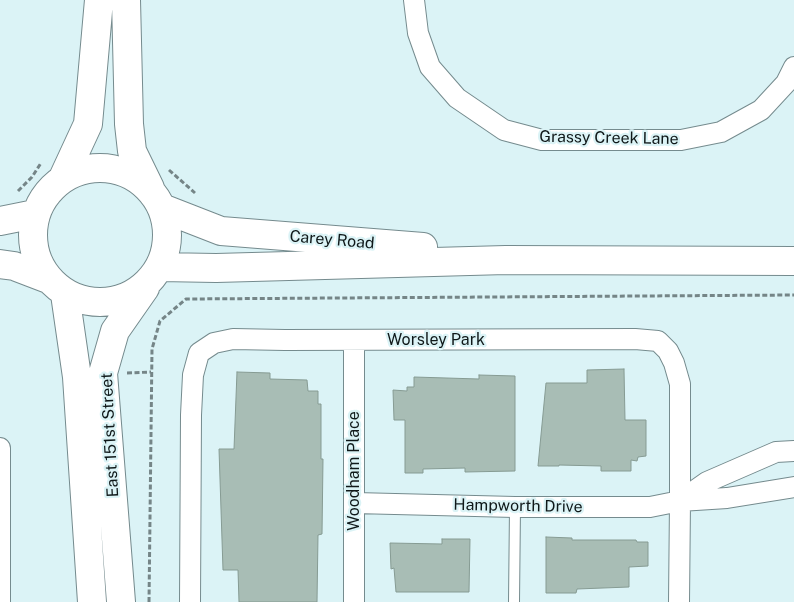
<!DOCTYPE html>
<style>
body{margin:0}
canvas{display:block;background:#dbf3f6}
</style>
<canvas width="794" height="602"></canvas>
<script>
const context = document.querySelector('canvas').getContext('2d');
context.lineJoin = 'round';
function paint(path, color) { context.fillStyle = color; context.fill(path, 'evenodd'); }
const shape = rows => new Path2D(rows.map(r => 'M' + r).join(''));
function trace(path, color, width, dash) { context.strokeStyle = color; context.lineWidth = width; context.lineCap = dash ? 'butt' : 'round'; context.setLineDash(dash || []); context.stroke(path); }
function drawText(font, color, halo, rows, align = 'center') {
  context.font = font + ' "Public Sans",sans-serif'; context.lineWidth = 4.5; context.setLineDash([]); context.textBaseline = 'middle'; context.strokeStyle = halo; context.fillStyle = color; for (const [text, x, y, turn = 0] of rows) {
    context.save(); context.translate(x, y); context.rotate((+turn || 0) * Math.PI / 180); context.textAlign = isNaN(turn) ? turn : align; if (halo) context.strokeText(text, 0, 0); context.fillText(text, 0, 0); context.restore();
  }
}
const building = shape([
 [624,369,625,420,646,420,646,456,638,457,637,461,631,460,631,471,601,471,601,466,559,465,559,466,538,466,546,383,587,383,587,370,624,369],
 [237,372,270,373,270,379,307,380,308,391,318,391,318,404,321,404,321,459,323,459,322,534,318,535,317,602,239,602,238,570,223,570,219,449,234,449,237,372],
 [479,375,515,376,515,471,465,472,465,468,423,469,423,473,405,473,405,420,394,420,393,390,407,391,407,387,414,387,414,377,479,379,479,375],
 [546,537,572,538,572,540,636,540,637,542,648,542,648,566,629,567,629,587,577,589,576,593,546,593,546,537],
 [442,539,470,539,469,592,396,592,394,568,391,569,390,543,442,544,442,539]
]);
const path = shape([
 [169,170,195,193],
 [18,191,32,177,41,163],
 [127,373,151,372],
 [149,602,152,349,160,321,186,299,794,295]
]);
const lane = shape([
 [514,602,515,507]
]);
const street = shape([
 [414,0,418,33,430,67,457,98,504,130,542,140,681,140,721,132,761,110,786,83,794,67],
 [0,448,0,602],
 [680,501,707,482,776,452,794,451],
 [355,503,515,507,650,507,680,501,727,498,794,487],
 [190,602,191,415,193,375,199,353,214,343,233,339,285,340,635,339,658,341,668,351,674,363,680,384,680,501,679,602],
 [354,602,354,340]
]);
const secondary = shape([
 [126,0,129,124,132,151,150,188],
 '33 235a67 67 0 1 1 134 0a67 67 0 1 1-134 0Z',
 [63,178,88,124,99,0],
 [162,208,221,231,423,247],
 [0,221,35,214],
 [0,264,14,266,48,279],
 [160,267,216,268,506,260,794,261],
 [65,294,77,377,92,602],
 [121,602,103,373,115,331,145,288]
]);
const streetNames = [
 ["Grassy Creek Lane",609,138,1],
 ["Carey Road",332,240,5],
 ["Worsley Park",436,340],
 ["East 151st Street",110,435,-93],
 ["Woodham Place",354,471,-90],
 ["Hampworth Drive",518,506,1]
];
paint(building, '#a8bdb5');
trace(building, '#869b93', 1);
trace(lane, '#758b8e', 12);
trace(street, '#758b8e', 22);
trace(secondary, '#758b8e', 30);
trace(path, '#758587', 3, [5, 2.5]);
trace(lane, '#fff', 10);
trace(street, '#fff', 20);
trace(secondary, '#fff', 28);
drawText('16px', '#0f1819', '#dbf3f6', streetNames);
</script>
